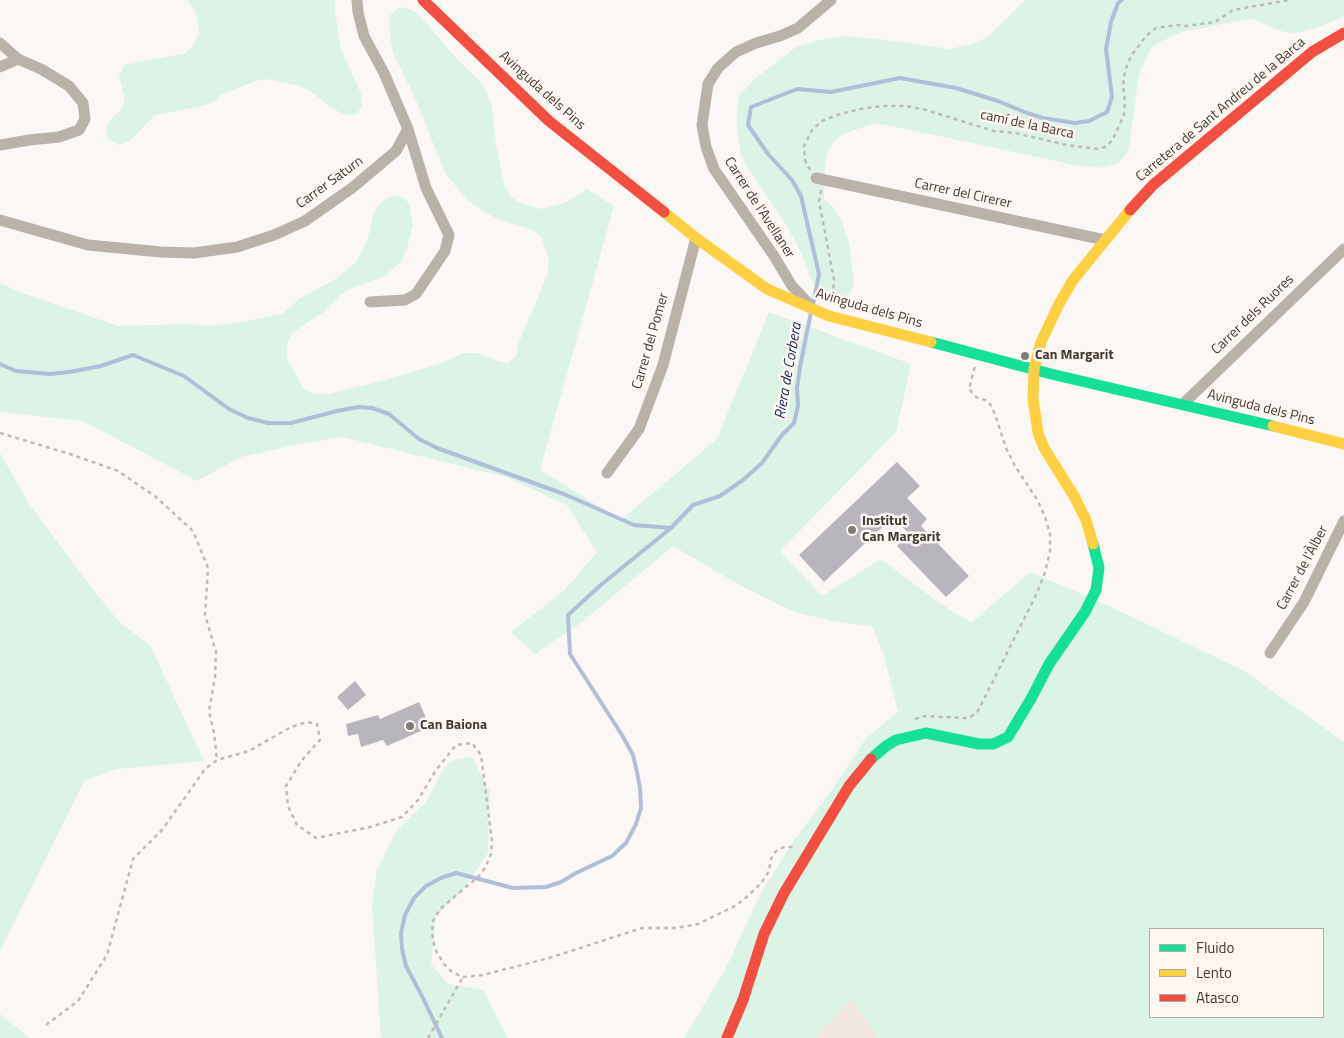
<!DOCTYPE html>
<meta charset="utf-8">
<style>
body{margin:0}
#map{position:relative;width:1344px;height:1038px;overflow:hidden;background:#fbf7f4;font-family:"Titillium Web",sans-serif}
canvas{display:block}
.legend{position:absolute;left:1149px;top:928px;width:175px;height:90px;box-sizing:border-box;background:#fef6f1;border:1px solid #b2aaa5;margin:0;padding:6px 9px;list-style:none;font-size:15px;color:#413934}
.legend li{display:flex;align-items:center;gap:10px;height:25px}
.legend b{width:25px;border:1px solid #b2aaa5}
</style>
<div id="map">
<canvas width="1344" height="1038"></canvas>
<ul class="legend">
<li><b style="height:6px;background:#16e098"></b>Fluido</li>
<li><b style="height:6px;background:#ffcf43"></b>Lento</li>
<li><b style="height:6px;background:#f24e42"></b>Atasco</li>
</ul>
</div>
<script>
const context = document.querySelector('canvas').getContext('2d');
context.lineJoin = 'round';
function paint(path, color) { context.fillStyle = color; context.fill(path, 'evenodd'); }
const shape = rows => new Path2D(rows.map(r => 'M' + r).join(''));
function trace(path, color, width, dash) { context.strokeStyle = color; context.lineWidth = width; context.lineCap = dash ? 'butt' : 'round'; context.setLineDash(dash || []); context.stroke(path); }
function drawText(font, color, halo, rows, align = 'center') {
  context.font = font + ' "Titillium Web",sans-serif'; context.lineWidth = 5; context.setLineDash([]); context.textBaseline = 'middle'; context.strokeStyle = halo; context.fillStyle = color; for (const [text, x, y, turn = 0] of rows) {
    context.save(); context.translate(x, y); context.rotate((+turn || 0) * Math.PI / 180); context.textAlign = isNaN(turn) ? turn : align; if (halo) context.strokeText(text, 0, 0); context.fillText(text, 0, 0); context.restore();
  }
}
const built = shape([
 [852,997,878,1038,815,1038]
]);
const green = shape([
 [187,0,335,0,335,11,341,49,361,94,362,107,355,115,343,114,332,108,311,92,299,86,266,79,256,81,221,94,214,102,202,106,155,115,129,142,118,145,108,138,106,126,113,117,122,109,125,98,119,76,124,65,186,53,194,44,199,33,197,19,194,8],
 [1025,0,1344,0,1344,16,1316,28,1295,33,1284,32,1253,19,1242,20,1182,32,1160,42,1151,48,1141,69,1138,81,1130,141,1127,153,1119,163,1108,166,1097,168,1075,165,887,125,876,124,866,126,843,134,833,142,828,152,825,164,824,199,834,208,841,219,849,243,854,282,851,293,843,301,819,290,812,281,799,248,782,218,746,166,741,154,737,130,737,108,739,96,756,78,796,47,820,40,845,36,896,41,950,49,976,43,987,37,997,28],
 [400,7,412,10,422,18,455,57,483,84,492,107,496,146,504,183,509,195,519,203,542,209,565,203,587,189,614,206,540,470,621,520,717,439,769,312,911,364,896,432,780,551,822,596,881,559,938,602,971,623,1030,572,1105,604,1244,671,1344,742,1344,1038,878,1038,852,998,815,1038,684,1038,725,970,760,895,792,843,831,791,866,738,898,712,885,659,872,626,837,622,794,612,736,583,673,546,582,622,535,654,511,632,565,590,597,552,567,505,506,477,342,437,295,445,241,457,197,481,83,421,0,412,0,283,19,292,118,326,190,324,204,326,231,324,282,314,299,299,337,278,357,261,368,238,373,216,378,205,388,197,399,195,409,203,413,225,407,248,403,259,385,276,352,288,341,295,325,311,292,333,287,344,287,358,304,389,315,394,327,394,378,382,440,364,464,353,477,353,507,364,516,356,518,345,547,275,549,261,542,238,533,230,498,219,488,214,467,200,445,173,416,100,393,53,389,30,389,16],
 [1150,929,1323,929,1323,1017,1150,1017],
 [0,453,28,502,75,566,119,622,150,645,204,761,117,769,84,781,0,951],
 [472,757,490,792,488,853,462,891,436,916,431,964,448,984,483,990,508,1038,381,1038,372,905,377,870,396,831,426,802,439,777,449,761],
 [0,1014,27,1036,30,1038,0,1038]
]);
const stream = shape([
 [813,305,819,274,801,196,792,180,768,154,748,125,751,107,797,89,831,92,900,78,956,88,998,101,1027,113,1043,118,1075,123,1089,121,1107,112,1112,97,1106,49,1111,22,1118,3,1122,0],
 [0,364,16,371,50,374,69,372,101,366,133,355,184,376,229,409,248,418,268,423,291,423,337,411,358,407,372,408,389,414,419,439,437,448,564,494,634,525,671,528],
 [442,1038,422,996,406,966,402,949,401,933,405,915,414,898,426,886,441,878,456,873,513,888,546,887,561,882,576,873,612,856,626,843,636,824,641,808,640,788,637,772,633,755,622,735,570,654,568,615,602,584,671,528,693,505,720,496,743,480,762,463,782,435,794,423,798,406,797,388,800,367,811,312]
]);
const building = shape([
 [897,462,920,486,907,498,927,519,921,526,969,576,946,597,897,546,909,534,893,517,824,582,799,555],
 [355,681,366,695,348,710,337,697],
 [419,702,430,727,387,746,383,740,361,747,358,734,348,736,346,724,378,715,380,719]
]);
const path = shape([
 [810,170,805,160,804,146,812,130,822,121,837,115,860,109,884,106,906,106,926,110,994,131,1015,133,1067,145,1098,149,1105,147,1112,141,1124,115,1125,102,1123,85,1125,71,1131,56,1146,36,1156,28,1177,25,1186,26,1215,22,1233,10,1289,0],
 [821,190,819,201,834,280,832,303],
 [0,433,70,454,118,471,156,497,193,531,208,568,205,615,216,652,215,677,209,711,214,733,217,760],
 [915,719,925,716,965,718,972,716,978,711,1037,593,1045,572,1050,552,1050,534,1045,517,1038,501,1015,466,1006,448,995,414,990,404,985,400,976,397,969,389,975,366],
 [46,1025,78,1001,107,955,133,859,162,830,205,769,217,760,249,751,291,727,307,722,317,724,320,740,302,760,286,786,288,806,297,825,316,838,370,827,402,817,418,800,436,770,456,745,472,743,481,755,492,841,491,854,485,868,479,876,440,909,433,921,432,933,435,949,444,964,452,972,463,977,483,975,549,958,642,928,676,928,698,924,737,905,749,895,762,882,769,871,771,859,776,851,784,847,794,847],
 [428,1038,463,977]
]);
const street = shape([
 [0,43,18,59,41,69,69,86,83,103,85,119,79,130,59,137,29,140,0,145],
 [0,67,18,59],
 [816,178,1105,240],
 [0,220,88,245,161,252,194,253,237,247,274,235,305,221,352,188,396,151,408,129,384,73,364,36,358,12,357,0],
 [370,302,405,300,416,294,445,251,449,235,426,188,408,129],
 [809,304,792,286,774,256,714,169,706,147,702,125,708,84,718,68,736,52,756,43,780,36,798,28,831,0],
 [1183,404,1344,249],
 [607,473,639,429,663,365,696,238],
 [1270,653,1304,602,1344,521]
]);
const fast = shape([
 [931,342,1051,374,1273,426],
 [871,759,886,746,896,740,926,733,979,744,993,744,1008,737,1032,697,1049,664,1085,612,1096,590,1099,568,1093,544]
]);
const slow = shape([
 [664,212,696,238,767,289,829,316,931,342],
 [1273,426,1344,444],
 [1093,544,1086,520,1074,496,1044,448,1038,433,1033,398,1034,369,1041,342,1059,304,1073,280,1130,210]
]);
const jam = shape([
 [423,0,549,121,664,212],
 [1130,210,1153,185,1312,52,1344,33],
 [727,1038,743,1000,764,934,784,893,849,786,871,759]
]);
const markers = [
 [1025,356,5,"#827c77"],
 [852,530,5,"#827c77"],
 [410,726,5,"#827c77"]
];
const streetNames = [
 ["Avinguda dels Pins",542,91,42],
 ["Carretera de Sant Andreu de la Barca",1221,110,-40],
 ["camí de la Barca",1027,125,12],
 ["Carrer Saturn",330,183,-36],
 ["Carrer del Cirerer",963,194,12],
 ["Carrer de l'Avellaner",759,208,57],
 ["Avinguda dels Pins",869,309,16],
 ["Carrer dels Ruores",1253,315,-44],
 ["Carrer del Pomer",651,341,-74],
 ["Avinguda dels Pins",1261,408,14],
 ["Carrer de l'Àlber",1303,568,-62]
];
const poiNames = [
 ["Can Margarit",1035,356],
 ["Institut",862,522],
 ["Can Margarit",862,538],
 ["Can Baiona",420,726]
];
const waterNames = [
 ["Riera de Corbera",789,371,-80]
];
paint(built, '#f2e7e0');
paint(green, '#dbf4e5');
trace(stream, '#b0beda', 4);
paint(building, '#b8b5bc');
trace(path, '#c0bab3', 2.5, [4, 4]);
trace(street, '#bab1a8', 11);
trace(fast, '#16e098', 11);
trace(slow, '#ffcf43', 11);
trace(jam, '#f24e42', 11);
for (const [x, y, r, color] of markers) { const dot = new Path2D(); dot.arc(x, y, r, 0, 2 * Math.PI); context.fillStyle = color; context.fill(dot); trace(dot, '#fef6f1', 2); }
drawText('14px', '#413934', '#fef6f1', streetNames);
drawText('bold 14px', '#413934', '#fef6f1', poiNames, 'left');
drawText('italic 15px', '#112759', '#fef6f1', waterNames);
</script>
